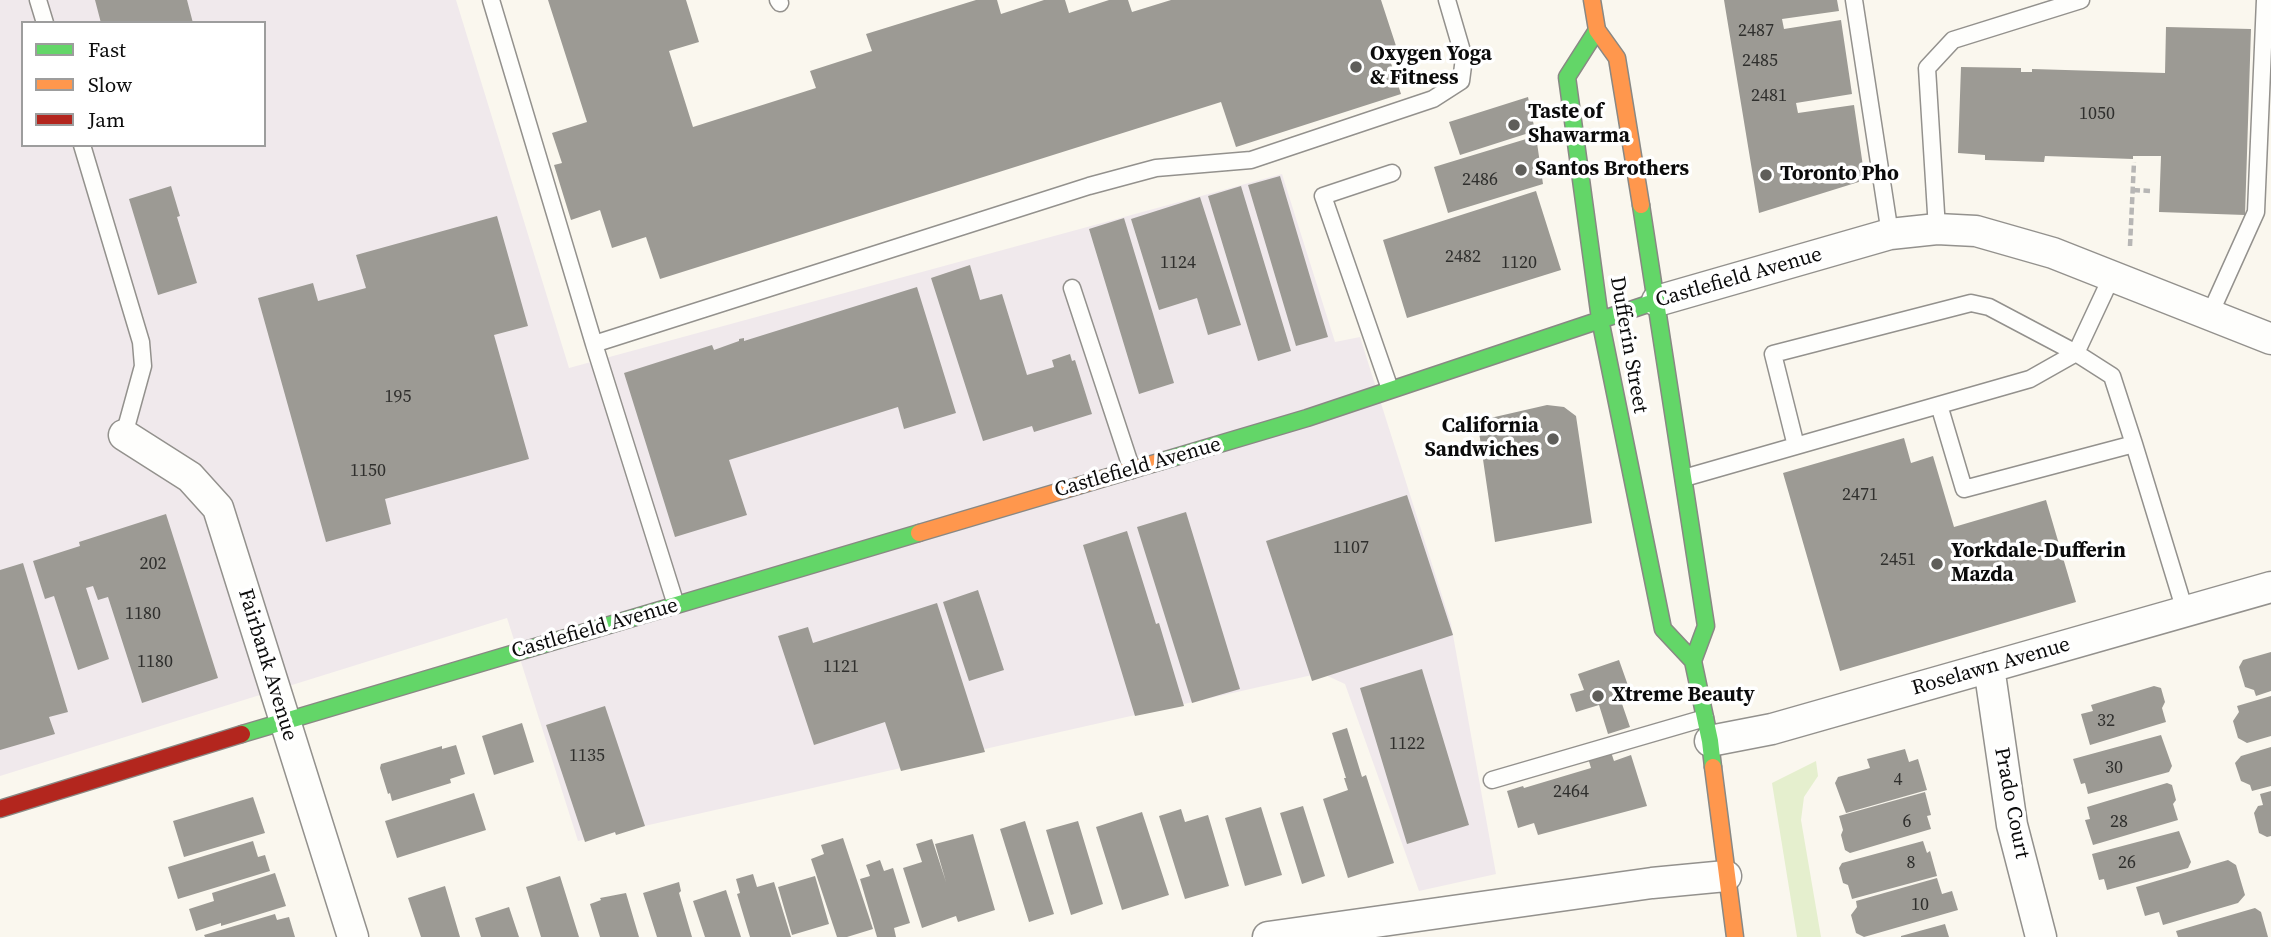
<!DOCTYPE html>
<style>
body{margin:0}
#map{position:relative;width:2271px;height:937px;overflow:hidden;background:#faf7ee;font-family:"Source Serif 4",serif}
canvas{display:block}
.legend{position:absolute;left:21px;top:21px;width:245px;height:126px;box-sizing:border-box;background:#fff;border:2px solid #9d9d9d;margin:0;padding:9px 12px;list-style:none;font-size:21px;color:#0b0b0b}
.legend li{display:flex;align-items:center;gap:14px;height:35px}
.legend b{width:35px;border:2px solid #9d9d9d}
</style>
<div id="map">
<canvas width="2271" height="937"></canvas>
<ul class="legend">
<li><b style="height:9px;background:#63d668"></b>Fast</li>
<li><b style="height:9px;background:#ff974d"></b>Slow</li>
<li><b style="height:9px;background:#b3261e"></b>Jam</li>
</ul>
</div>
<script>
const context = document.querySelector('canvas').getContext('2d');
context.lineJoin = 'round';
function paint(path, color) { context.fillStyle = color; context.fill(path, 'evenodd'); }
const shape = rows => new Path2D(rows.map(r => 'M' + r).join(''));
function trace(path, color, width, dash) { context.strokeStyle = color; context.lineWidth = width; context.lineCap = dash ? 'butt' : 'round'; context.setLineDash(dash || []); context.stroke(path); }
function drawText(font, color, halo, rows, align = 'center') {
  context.font = font + ' "Source Serif 4",serif'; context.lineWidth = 7; context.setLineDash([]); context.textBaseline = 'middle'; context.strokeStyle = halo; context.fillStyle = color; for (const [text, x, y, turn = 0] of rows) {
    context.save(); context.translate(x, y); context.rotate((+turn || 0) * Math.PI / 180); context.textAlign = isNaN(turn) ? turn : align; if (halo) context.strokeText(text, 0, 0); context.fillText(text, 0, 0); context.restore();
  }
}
const industrial = shape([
 [0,0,456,0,569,368,1282,174,1335,342,1360,337,1451,624,1496,874,1419,891,1345,684,1321,673,578,841,507,618,0,776],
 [23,23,264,23,264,145,23,145]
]);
const green = shape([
 [1816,761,1818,776,1804,797,1801,820,1821,937,1797,937,1772,783]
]);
const building = shape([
 [95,0,187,0,193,23,101,23],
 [548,0,686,0,699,42,669,51,693,127,816,88,810,71,872,51,866,34,976,0,997,0,1001,14,1044,0,1065,0,1069,13,1109,0,1128,0,1132,12,1171,0,1381,0,1399,55,1389,57,1401,94,1236,147,1221,102,660,279,646,237,612,248,600,210,571,220,554,165,562,163,552,133,587,122],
 [1724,0,1837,0,1839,11,1782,19,1784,29,1841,20,1852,94,1796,103,1798,113,1854,105,1865,180,1759,213],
 [2166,27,2251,29,2245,215,2159,212,2161,156,2133,156,2133,159,2045,156,2044,162,1985,160,1985,155,1958,153,1961,67,2021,68,2021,72,2032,72,2032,69,2165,73],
 [1528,97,1535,131,1460,155,1449,122],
 [1536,136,1543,184,1448,213,1434,167],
 [1280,176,1328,337,1296,346,1248,185],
 [171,186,180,216,177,217,197,283,158,295,129,199],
 [1241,186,1291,351,1258,361,1208,196],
 [1536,191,1561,270,1407,318,1383,240],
 [1200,197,1241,325,1208,335,1197,298,1159,310,1131,219],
 [497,216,528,326,494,335,529,459,385,499,391,524,326,542,258,298,313,283,318,301,366,288,356,255],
 [1124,218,1174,383,1139,394,1089,229],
 [970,265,980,300,1002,294,1027,375,1054,367,1052,360,1070,354,1072,361,1075,360,1092,414,1034,432,1032,426,983,441,931,278],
 [917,287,956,413,904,429,898,407,729,460,747,515,675,537,624,373,712,345,714,350,739,341,739,339,744,338,744,341],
 [1547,405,1564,407,1576,416,1592,523,1495,542,1478,425,1486,419],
 [1904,438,1911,463,1933,456,1954,527,2046,500,2076,602,1840,671,1783,473],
 [1407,495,1453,635,1312,681,1266,541],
 [1186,512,1240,689,1192,703,1137,527],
 [166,514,218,678,142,703,108,597,98,600,93,586,86,588,109,659,78,670,54,596,45,599,33,561,80,546,79,542],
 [1127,531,1156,624,1159,623,1184,706,1135,716,1083,545],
 [23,563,68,712,49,717,55,734,0,750,0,570],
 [978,590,1004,670,969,681,943,602],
 [937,603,985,752,901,771,885,722,814,745,778,636,808,627,813,643],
 [2271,652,2271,691,2256,696,2254,690,2245,687,2239,667,2243,660],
 [1619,660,1631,694,1620,698,1630,727,1608,734,1599,705,1576,712,1570,694,1584,690,1578,674],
 [1422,669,1469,825,1407,844,1360,688],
 [2154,686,2161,688,2165,702,2162,708,2166,722,2090,745,2081,714,2093,711,2091,705],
 [2271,696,2271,736,2247,743,2238,738,2233,721,2239,712,2237,706],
 [605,706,645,826,616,835,615,832,585,842,546,725],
 [522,723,534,762,494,775,482,736],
 [1347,728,1362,777,1366,775,1394,863,1348,878,1323,799,1348,790,1344,778,1346,778,1332,733],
 [2161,735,2172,766,2169,772,2088,794,2085,783,2081,784,2073,759],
 [456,745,465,774,450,779,451,783,392,801,390,793,388,794,380,768,381,764,442,746,442,749],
 [2271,747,2271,786,2252,791,2250,785,2241,781,2235,763,2241,756],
 [1905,749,1909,762,1918,759,1927,790,1846,813,1835,783,1838,777,1870,768,1867,759],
 [1611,752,1614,761,1631,755,1647,806,1538,835,1534,823,1518,828,1507,791,1523,786,1524,788,1591,768,1588,758],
 [2167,783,2172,785,2176,800,2173,804,2178,820,2093,845,2085,820,2090,819,2087,807],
 [2271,791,2271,836,2267,837,2259,833,2254,813,2258,806,2263,805,2260,794],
 [1925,792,1931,815,1927,816,1931,829,1850,853,1845,850,1841,835,1843,830,1839,816],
 [474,793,486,830,397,858,385,821],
 [253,797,265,833,184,857,173,821],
 [1303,806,1325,876,1302,884,1280,813],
 [1261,807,1282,875,1245,886,1225,818],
 [1181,809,1185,822,1208,815,1229,886,1185,899,1159,816],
 [1142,812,1169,895,1122,910,1096,827],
 [1025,821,1054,914,1029,922,1000,829],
 [1078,821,1103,904,1071,915,1046,830],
 [2179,831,2191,862,2188,868,2107,890,2104,879,2099,880,2092,854],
 [973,834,995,910,958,922,956,916,922,928,903,868,922,862,916,844,932,839,946,882,935,844],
 [843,838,873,929,847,937,837,937,811,859,824,854,821,845],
 [253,841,258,857,265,855,270,871,178,899,168,867],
 [1923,841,1927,853,1930,851,1937,876,1852,899,1848,885,1843,883,1839,868,1842,863],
 [880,860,884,871,893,868,910,923,894,928,896,937,877,937,860,879,870,876,866,865],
 [2228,860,2236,865,2245,895,2238,903,2163,925,2159,912,2145,916,2136,887],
 [275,873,286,906,221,926,221,923,196,931,189,909,214,901,212,893],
 [753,874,757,887,774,882,791,937,750,937,737,894,740,893,736,879],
 [560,876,579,937,541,937,526,887],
 [815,876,829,924,792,935,778,887],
 [1937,878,1942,894,1952,891,1958,910,1864,937,1856,933,1851,915,1857,907,1856,901],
 [679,882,681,891,679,893,692,937,657,937,643,893],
 [445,886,460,937,421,937,408,898],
 [726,890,741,937,705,937,693,901],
 [626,893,639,937,600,937,590,904,601,900,600,898],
 [509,907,519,937,481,937,475,918],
 [2255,908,2261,912,2268,937,2178,937,2176,931],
 [275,914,277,920,289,917,295,937,205,937,204,935],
 [1945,924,1949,937,1901,937,1901,936]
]);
const path = shape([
 [2133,190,2150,191],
 [2130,246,2134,162]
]);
const lane = shape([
 [38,0,45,23],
 [491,0,594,344,1089,186,1156,168,1251,160,1433,99,1461,81,1464,58,1447,0],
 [778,0,780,3],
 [1854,0,1890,234],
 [82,145,141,342,143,366,124,435],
 [1937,229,1927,68,1953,40,2081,0],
 [1072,288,1132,470],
 [2210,314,2256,212,2265,0],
 [594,344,676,605],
 [1390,389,1323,196,1392,173],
 [1939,405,1964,489,2134,444],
 [1796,446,1773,354,1971,303,1989,307,2076,353,2112,376,2134,444,2185,611],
 [1684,478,2030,379,2076,353,2112,276],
 [1492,780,1705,718]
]);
const street = shape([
 [1657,301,1890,234,1937,229,1976,231,2053,253,2271,339],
 [124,435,190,477,218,508,353,937],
 [1989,667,2012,825,2041,937],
 [1710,741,1772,729,2271,587],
 [1268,937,1652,883,1726,876]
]);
const fast = shape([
 [1597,30,1567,77,1600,319,1663,629,1693,661,1710,741,1713,767],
 [1641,205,1706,626,1693,661],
 [1162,461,1307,418,1657,301],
 [242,734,919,533]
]);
const slow = shape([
 [1592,0,1597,30,1617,58,1641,205],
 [919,533,1162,461],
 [1713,767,1735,937]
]);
const jam = shape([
 [0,809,242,734]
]);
const markers = [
 [1356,67,7,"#5f5e5a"],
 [1514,125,7,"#5f5e5a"],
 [1521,170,7,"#5f5e5a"],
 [1766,175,7,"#5f5e5a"],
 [1553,439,7,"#5f5e5a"],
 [1937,564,7,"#5f5e5a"],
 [1598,696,7,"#5f5e5a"]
];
const numberNames = [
 ["2487",1756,31],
 ["2485",1760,61],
 ["2481",1769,96],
 ["1050",2097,114],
 ["2486",1480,180],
 ["2482",1463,257],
 ["1124",1178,263],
 ["1120",1519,263],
 ["195",398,397],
 ["1150",368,471],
 ["2471",1860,495],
 ["1107",1351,548],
 ["2451",1898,560],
 ["202",153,564],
 ["1180",143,614],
 ["1180",155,662],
 ["1121",841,667],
 ["32",2106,721],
 ["1122",1407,744],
 ["1135",587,756],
 ["30",2114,768],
 ["4",1898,780],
 ["2464",1571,792],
 ["6",1907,822],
 ["28",2119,822],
 ["8",1911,863],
 ["26",2127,863],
 ["10",1920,905]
];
const poiNames = [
 ["Oxygen Yoga",1370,55],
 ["& Fitness",1370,79],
 ["Taste of",1528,113],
 ["Shawarma",1528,137],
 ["Santos Brothers",1535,170],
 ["Toronto Pho",1780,175],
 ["California",1539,427,"right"],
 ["Sandwiches",1539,451,"right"],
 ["Yorkdale-Dufferin",1951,552],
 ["Mazda",1951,576],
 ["Xtreme Beauty",1612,696]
];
const streetNames = [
 ["Castlefield Avenue",1739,278,-16],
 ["Dufferin Street",1628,345,80],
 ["Castlefield Avenue",1138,468,-16],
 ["Castlefield Avenue",595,629,-16],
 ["Fairbank Avenue",267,665,73],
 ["Roselawn Avenue",1991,667,-16],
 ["Prado Court",2011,803,79]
];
paint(industrial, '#f0e9ec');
paint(green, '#e5efce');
paint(building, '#9c9a94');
trace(lane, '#93918d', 19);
trace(street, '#93918d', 33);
trace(fast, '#898884', 19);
trace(slow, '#898884', 19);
trace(jam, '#898884', 19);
trace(path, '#b7b6b5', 4.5, [7, 3.5]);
trace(lane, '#fefefc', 16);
trace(street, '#fefefc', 30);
trace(fast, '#63d668', 16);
trace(slow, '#ff974d', 16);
trace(jam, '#b3261e', 16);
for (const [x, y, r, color] of markers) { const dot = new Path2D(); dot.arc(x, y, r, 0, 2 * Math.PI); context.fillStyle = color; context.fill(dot); trace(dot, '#fff', 2.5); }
drawText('18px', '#2f2f2d', null, numberNames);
drawText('bold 21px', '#0b0b0b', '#fff', poiNames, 'left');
drawText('21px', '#0b0b0b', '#fff', streetNames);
</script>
